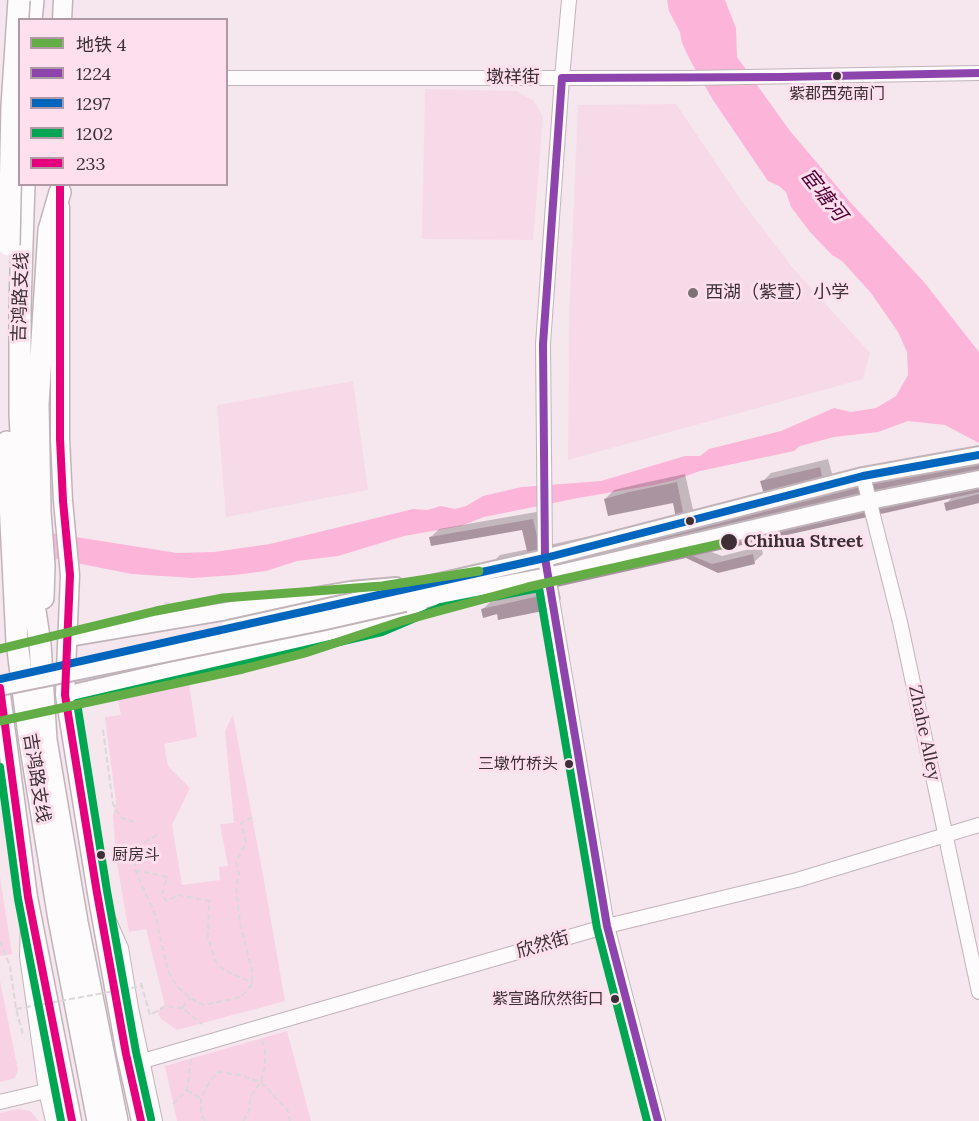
<!DOCTYPE html>
<meta charset="utf-8">
<style>
body{margin:0}
#map{position:relative;width:979px;height:1121px;overflow:hidden;background:#f6e6ee;font-family:Lora,"Noto Sans SC",serif}
canvas{display:block}
.legend{position:absolute;left:18px;top:18px;width:210px;height:168px;box-sizing:border-box;background:#fddfed;border:2px solid #b099a4;margin:0;padding:8px 10px;list-style:none;font-size:18px;color:#3c3036}
.legend li{display:flex;align-items:center;gap:12px;height:30px}
.legend b{width:30px;border:2px solid #b099a4}
</style>
<div id="map">
<canvas width="979" height="1121"></canvas>
<ul class="legend">
<li><b style="height:8px;background:#64ad46"></b>地铁 4</li>
<li><b style="height:8px;background:#8e44ad"></b>1224</li>
<li><b style="height:8px;background:#0065bd"></b>1297</li>
<li><b style="height:8px;background:#00a651"></b>1202</li>
<li><b style="height:8px;background:#e5007d"></b>233</li>
</ul>
</div>
<script>
const context = document.querySelector('canvas').getContext('2d');
context.lineJoin = 'round';
function paint(path, color) { context.fillStyle = color; context.fill(path, 'evenodd'); }
const shape = rows => new Path2D(rows.map(r => 'M' + r).join(''));
function trace(path, color, width, dash) { context.strokeStyle = color; context.lineWidth = width; context.lineCap = dash ? 'butt' : 'round'; context.setLineDash(dash || []); context.stroke(path); }
function drawText(font, color, halo, rows, align = 'center') {
  context.font = font + ' Lora,"Noto Sans SC",serif'; context.lineWidth = 6; context.setLineDash([]); context.textBaseline = 'middle'; context.strokeStyle = halo; context.fillStyle = color; for (const [text, x, y, turn = 0] of rows) {
    context.save(); context.translate(x, y); context.rotate((+turn || 0) * Math.PI / 180); context.textAlign = isNaN(turn) ? turn : align; if (halo) context.strokeText(text, 0, 0); context.fillText(text, 0, 0); context.restore();
  }
}
const built = shape([
 [425,89,517,91,534,101,543,117,533,240,422,239],
 [676,104,738,196,792,267,870,353,863,379,568,460,569,319,578,105],
 [353,381,368,490,226,517,217,405]
]);
const green = shape([
 [188,677,197,737,164,744,168,766,190,788,172,825,182,885,220,880,219,867,228,866,220,824,234,823,225,731,233,715,263,875,285,1001,177,1030,161,1019,157,1011,165,1006,146,929,129,932,116,858,113,815,116,802,105,717,121,715,116,690],
 [0,877,12,954,0,956],
 [0,981,18,1070,15,1078,0,1082],
 [287,1031,311,1121,177,1121,165,1066],
 [18,1109,30,1111,39,1121,0,1121,0,1113]
]);
const water = shape([
 [667,0,725,0,736,28,737,57,790,131,851,203,924,282,979,352,979,443,945,425,908,421,878,432,834,437,800,446,794,451,700,471,675,480,654,485,578,498,484,517,461,526,404,536,338,556,297,561,266,571,235,575,193,578,132,574,0,548,0,525,177,553,214,552,270,544,413,509,427,510,441,506,455,509,466,506,483,496,522,487,601,481,685,456,700,456,709,449,781,431,834,408,851,412,876,408,896,396,908,375,907,352,898,332,871,293,842,261,832,255,810,232,791,207,786,192,779,186,768,181,713,100,690,60,682,43,680,32,669,11]
]);
const shadow = shape([
 [979,448,979,502,946,504,953,496,709,551,722,556,761,546,763,554,754,562,718,571,686,556,558,585,561,599,552,608,499,613,483,609,492,600,498,599,491,564,500,555,529,549,524,528,431,537,439,529,542,511,549,545,678,517,674,501,605,499,614,490,639,484,685,474,694,514,767,498,762,482,771,473,828,459,834,481]
]);
const building = shape([
 [979,454,979,492,693,556,712,564,753,554,755,564,718,573,686,558,548,589,553,609,498,620,497,614,483,618,481,609,539,596,538,591,497,601,489,564,528,555,522,530,431,546,429,537,533,519,541,553,677,523,673,503,608,516,604,499,629,492,677,482,685,522,767,504,760,481,820,467,825,489],
 [979,494,979,503,946,511,944,503]
]);
const path = shape([
 [164,603,179,604],
 [103,730,113,804,120,817,134,822],
 [157,835,143,843,135,854,135,870,155,914,168,971,177,986,190,998,204,1005,241,997,253,983,252,971,240,923,236,886,239,874,236,862,246,843,241,823,253,817],
 [116,858,135,862],
 [135,870,167,877,162,895,166,901,178,895,209,901,208,938,215,960,224,970,253,983],
 [0,941,10,966,16,1009,23,1035],
 [141,983,150,1015,165,1006,182,1008,202,1024],
 [182,1008,190,998],
 [187,1090,201,1099],
 [173,1104,187,1090,191,1059],
 [205,1121,201,1112,201,1099,209,1082,219,1072,239,1075,261,1082,288,1111,290,1121],
 [243,1121,249,1111,250,1097,261,1082,265,1065,265,1049,262,1040]
]);
const tertiary = shape([
 [569,0,562,78,543,344,545,558,607,926,658,1121],
 [226,78,687,78,979,73],
 [863,476,900,622,979,992],
 [106,914,121,948,131,1008,155,1121],
 [28,923,27,956,46,1091,53,1121],
 [143,1061,607,926,797,880,979,825],
 [0,1102,46,1091]
]);
const secondary = shape([
 [400,591,545,558,863,476,979,455],
 [405,603,548,576,870,501,979,479],
 [68,638,351,590,396,586],
 [65,695,380,622,419,605]
]);
const primary = shape([
 [62,20,63,0],
 [60,207,60,439,63,501,70,575,65,695,97,893,126,1054,141,1121],
 [0,688,28,897,72,1121]
]);
const motorway = shape([
 [31,20,33,0],
 [24,184,20,305,20,414,28,564,40,644,46,740,77,922,117,1121],
 [7,442,17,642,29,736,59,919,98,1121],
 [43,598,44,565,40,512,38,404,49,230,60,192]
]);
const pathBridge = shape([
 [16,1009,142,986]
]);
const secondaryBridge = shape([
 [228,629,400,591],
 [0,687,321,622,405,603]
]);
const motorwayBridge = shape([
 [9,245,12,106,19,0]
]);
const bus1 = shape([
 [562,78,543,344,545,558,607,926,658,1121],
 [562,78,781,77,979,73]
]);
const bus2 = shape([
 [0,679,545,558,863,476,979,455]
]);
const bus3 = shape([
 [0,767,18,899,61,1121],
 [151,1119,136,1052,107,891,77,703,382,632,441,607,539,588,597,928,647,1121]
]);
const bus4 = shape([
 [60,184,60,439,63,501,70,575,65,695,97,893,126,1054,141,1121],
 [0,688,28,897,72,1121]
]);
const metro1 = shape([
 [0,649,156,611,223,598,382,586,479,571],
 [0,721,243,669,305,653,402,621,528,587,729,542]
]);
const markers = [
 [837,76,5,"#3c3036"],
 [693,293,6,"#7d7076"],
 [690,521,5,"#3c3036"],
 [729,542,9,"#3c3036"],
 [569,764,5,"#3c3036"],
 [101,855,5,"#3c3036"],
 [615,999,5,"#3c3036"]
];
const busNames = [
 ["紫郡西苑南门",837,94,"center"],
 ["三墩竹桥头",558,764],
 ["厨房斗",112,855,"left"],
 ["紫宣路欣然街口",604,999]
];
const streetNames = [
 ["墩祥街",513,78],
 ["吉鸿路支线",21,297,-88],
 ["Zhahe Alley",924,733,78],
 ["吉鸿路支线",36,778,81],
 ["欣然街",543,945,-16]
];
const poiNames = [
 ["西湖（紫萱）小学",705,293]
];
const stopNames = [
 ["Chihua Street",744,542]
];
const waterNames = [
 ["宦塘河",823,195,52]
];
paint(built, '#f7dae8');
paint(green, '#f8d2e4');
paint(water, '#fcb5d9');
paint(shadow, '#0003');
paint(building, '#aa94a0');
trace(tertiary, '#c0b4ba', 16);
trace(secondary, '#c0b4ba', 20);
trace(primary, '#c0b4ba', 21);
trace(motorway, '#c0b4ba', 24);
trace(path, '#dcd7da', 2, [6, 3]);
trace(tertiary, '#fefbfc', 14);
trace(secondary, '#fefbfc', 16);
trace(primary, '#fefbfc', 18);
trace(motorway, '#fefbfc', 21);
trace(secondaryBridge, '#c0b4ba', 20, []);
trace(motorwayBridge, '#c0b4ba', 24, []);
trace(pathBridge, '#dcd7da', 2, [6, 3]);
trace(secondaryBridge, '#fefbfc', 16);
trace(motorwayBridge, '#fefbfc', 21);
trace(bus1, '#8e44ad', 8);
trace(bus2, '#0065bd', 8);
trace(bus3, '#00a651', 8);
trace(bus4, '#e5007d', 8);
trace(metro1, '#64ad46', 9);
for (const [x, y, r, color] of markers) { const dot = new Path2D(); dot.arc(x, y, r, 0, 2 * Math.PI); context.fillStyle = color; context.fill(dot); trace(dot, '#fddfed', 2); }
drawText('16px', '#3c3036', '#fddfed', busNames, 'right');
drawText('18px', '#3c3036', '#fddfed', streetNames);
drawText('18px', '#3c3036', '#fddfed', poiNames, 'left');
drawText('bold 18px', '#3c3036', '#fddfed', stopNames, 'left');
drawText('italic 20px', '#520036', '#fddfed', waterNames);
</script>
